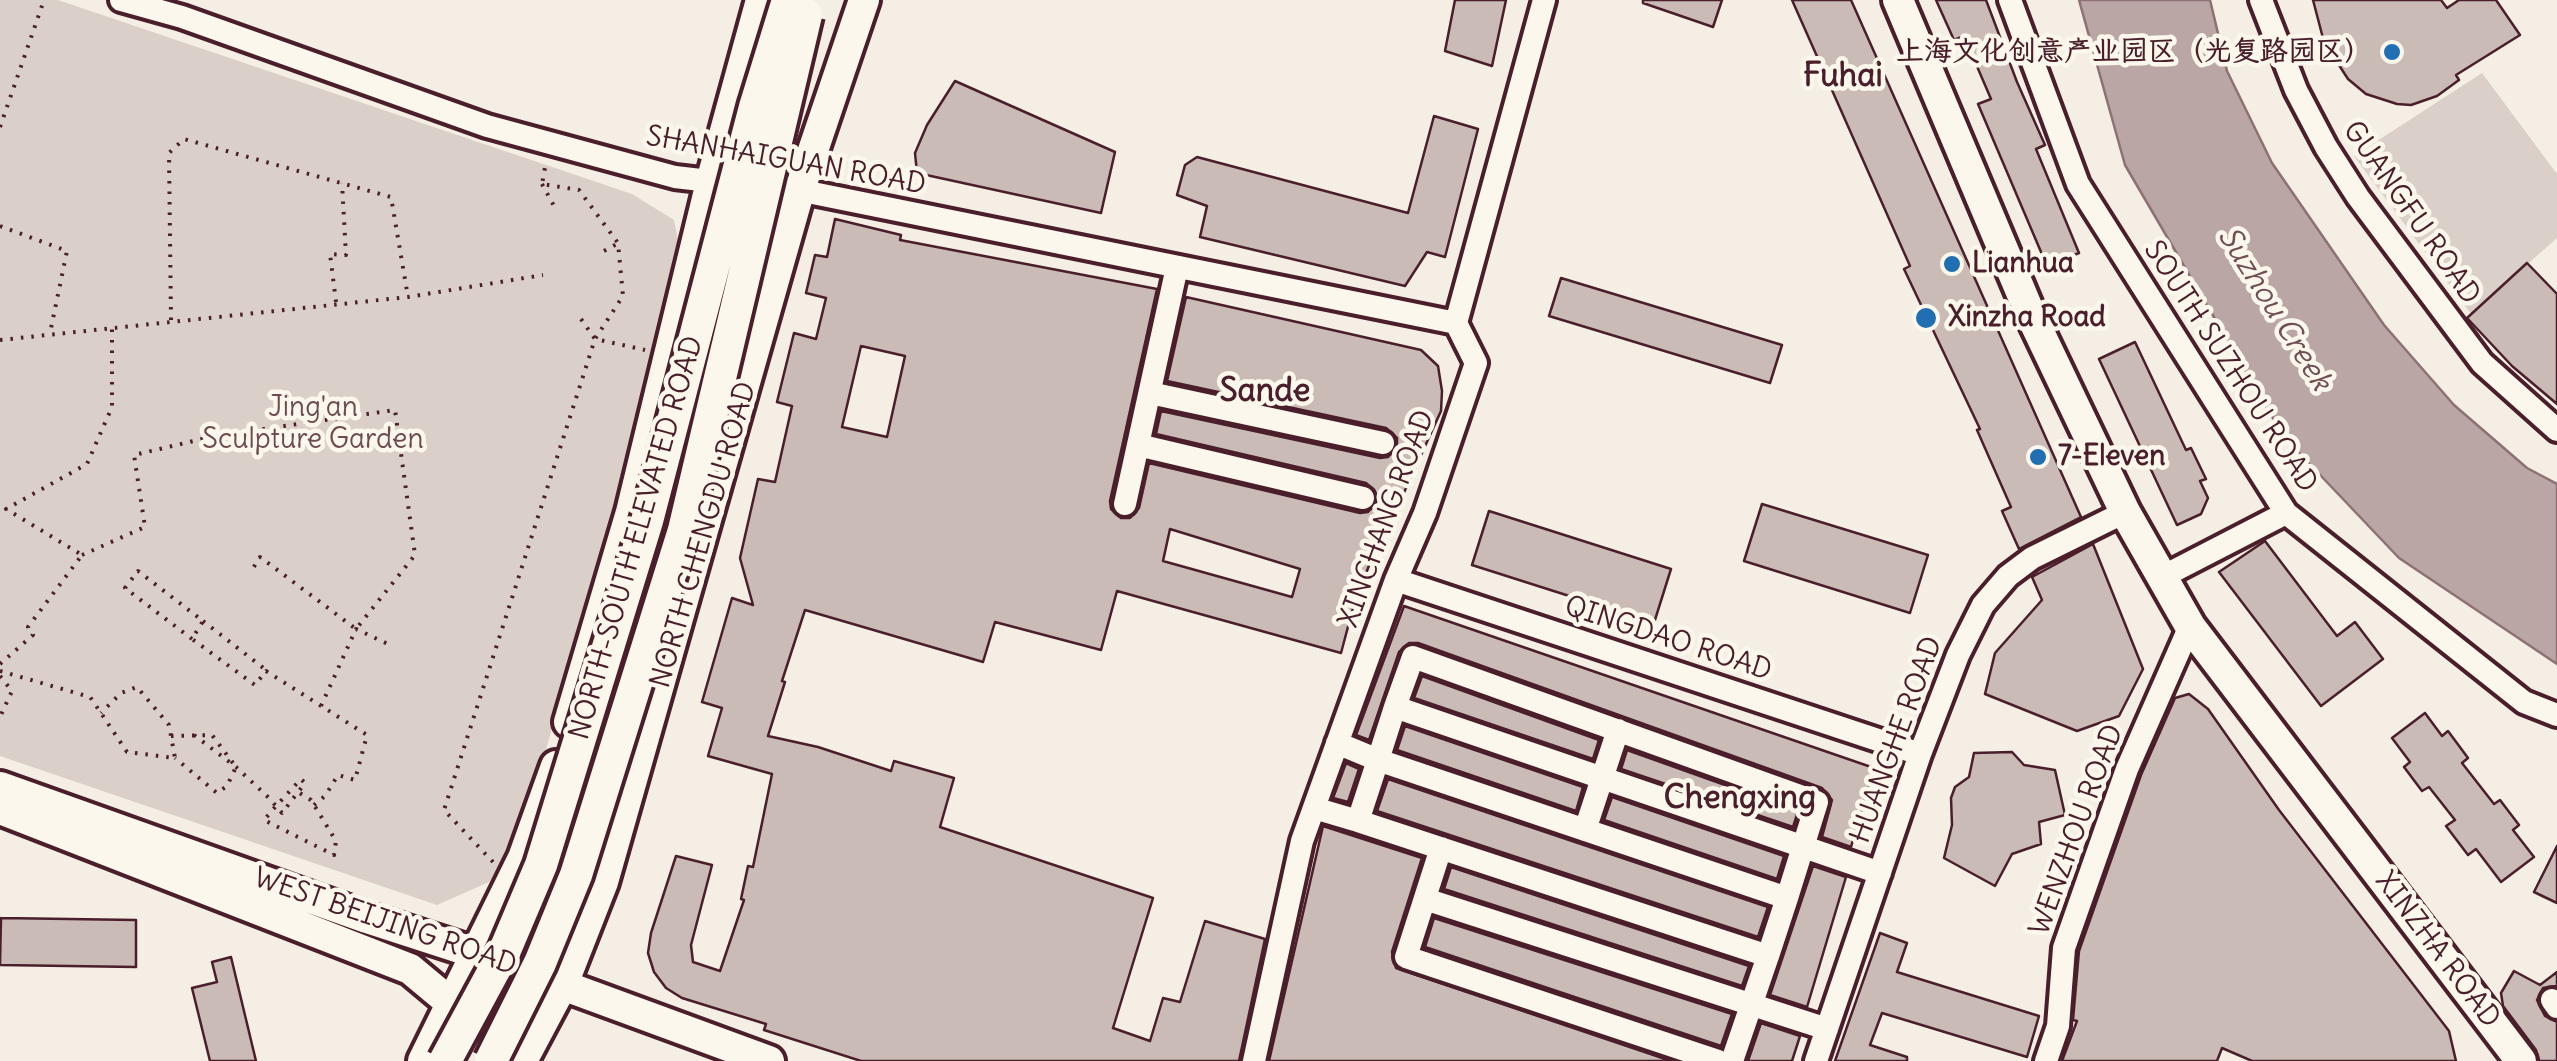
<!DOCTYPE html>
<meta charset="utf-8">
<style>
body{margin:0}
canvas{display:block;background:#f4eee4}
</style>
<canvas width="2557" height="1061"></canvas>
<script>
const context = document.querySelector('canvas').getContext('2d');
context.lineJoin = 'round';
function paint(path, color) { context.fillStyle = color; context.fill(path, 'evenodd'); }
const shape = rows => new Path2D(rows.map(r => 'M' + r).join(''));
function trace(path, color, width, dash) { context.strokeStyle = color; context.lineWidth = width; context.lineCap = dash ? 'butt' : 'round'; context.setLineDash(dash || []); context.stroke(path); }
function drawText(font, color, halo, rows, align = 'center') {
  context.font = font + ' Delius,"LXGW WenKai TC",sans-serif'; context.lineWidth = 9; context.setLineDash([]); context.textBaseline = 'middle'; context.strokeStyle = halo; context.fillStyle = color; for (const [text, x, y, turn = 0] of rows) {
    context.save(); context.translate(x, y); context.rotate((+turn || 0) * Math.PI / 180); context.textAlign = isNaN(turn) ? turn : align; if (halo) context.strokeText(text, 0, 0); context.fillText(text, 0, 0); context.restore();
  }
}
const green = shape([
 [0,0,58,0,632,194,674,220,683,264,523,831,489,882,437,905,0,756],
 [2482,73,2557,174,2557,238,2471,314,2354,156]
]);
const water = shape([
 [2079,0,2210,0,2227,71,2272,163,2384,325,2454,405,2527,468,2557,484,2557,664,2399,558,2284,437,2125,165,2079,0]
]);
const building = shape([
 [1455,0,1506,0,1492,66,1445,51,1455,0],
 [1643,0,1722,0,1713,27,1643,3,1643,0],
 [1792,0,1851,0,2081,517,2019,549,2002,511,2011,507,1977,430,1980,429,1904,269,1910,266,1792,0],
 [1936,0,1986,0,2017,82,2045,145,2036,149,2079,253,2047,266,1978,104,1991,99,1964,36,1954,40,1936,0],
 [2313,0,2441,0,2447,8,2459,0,2496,0,2520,35,2456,75,2459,80,2437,96,2411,105,2397,104,2366,94,2348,79,2324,42,2313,0],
 [955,81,1115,152,1101,213,917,173,915,153,927,125,955,81],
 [1434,116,1478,129,1445,257,1427,252,1405,286,1200,237,1207,206,1177,195,1185,165,1197,157,1408,213,1434,116],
 [835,219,901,235,900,240,1157,289,1110,501,1111,509,1121,518,1130,518,1139,508,1149,463,1360,513,1368,512,1377,502,1377,493,1366,483,1156,434,1161,411,1380,458,1388,457,1397,447,1397,438,1386,428,1167,381,1186,297,1421,350,1438,366,1442,391,1441,411,1382,541,1379,539,1353,608,1341,653,1117,591,1101,650,995,622,983,662,805,610,782,681,785,682,768,736,818,747,891,771,894,761,954,778,940,827,1153,898,1113,1028,1150,1041,1163,998,1180,1002,1205,921,1265,939,1239,1061,861,1061,764,1030,766,1024,682,998,666,988,654,972,648,953,651,933,676,856,712,865,691,945,693,962,720,971,744,900,741,899,748,866,753,867,772,774,708,756,722,708,702,702,732,598,753,605,740,558,758,479,775,482,792,406,777,402,794,333,816,339,826,298,806,293,815,255,827,257,835,219],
 [861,346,905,356,887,437,842,427,861,346],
 [1170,529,1300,569,1292,597,1163,561,1170,529],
 [2527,263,2557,294,2557,404,2512,366,2467,318,2527,263],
 [1561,278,1782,345,1770,383,1549,316,1561,278],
 [2135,342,2186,450,2191,448,2206,479,2200,481,2208,498,2201,514,2177,525,2099,359,2135,342],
 [1762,504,1928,555,1910,613,1744,561,1762,504],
 [1489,511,1671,569,1654,623,1472,565,1489,511],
 [2265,541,2337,636,2355,622,2383,659,2321,706,2219,572,2265,541],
 [2093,544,2143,669,2119,716,2077,731,1985,694,1995,653,2042,600,2032,577,2093,544],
 [1404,606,1874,768,1851,847,1822,837,1832,800,1822,788,1418,643,1409,643,1399,652,1369,740,1356,735,1404,606],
 [1422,676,1599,740,1593,759,1414,698,1422,676],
 [2189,694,2208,709,2279,810,2449,1031,2456,1061,2252,1061,2222,1048,2217,1061,2062,1061,2077,1021,2073,1020,2079,951,2141,775,2175,698,2189,694],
 [2425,713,2442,736,2448,731,2468,758,2462,763,2494,804,2500,800,2519,825,2513,830,2534,857,2501,882,2476,849,2468,855,2446,826,2455,820,2429,787,2422,791,2404,767,2410,762,2392,738,2425,713],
 [1405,726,1583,787,1576,811,1397,750,1405,726],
 [1627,750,1798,811,1793,827,1621,769,1627,750],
 [2012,752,2024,765,2055,770,2065,815,2039,822,2041,844,2012,854,1995,886,1944,858,1952,825,1951,798,1955,787,1969,777,1974,753,2012,752],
 [1346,763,1359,769,1348,802,1333,798,1346,763],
 [1388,779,1768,907,1758,937,1377,811,1388,779],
 [1612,797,1784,856,1777,879,1604,820,1612,797],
 [1323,826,1422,858,1392,952,1396,968,1671,1061,1269,1061,1323,826],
 [2557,846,2557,903,2534,892,2557,846],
 [1813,866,1846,877,1807,1007,1770,995,1813,866],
 [1451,867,1749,966,1742,986,1444,889,1451,867],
 [1,918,136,920,136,967,0,965,1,918],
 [1434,918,1732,1014,1721,1046,1425,947,1434,918],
 [1880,933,1907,943,1897,972,2039,1016,2027,1057,1882,1013,1870,1045,1907,1057,1907,1061,1835,1061,1880,933],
 [231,957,256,1061,210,1061,192,988,217,982,212,962,231,957],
 [2514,971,2540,985,2557,972,2557,986,2543,988,2537,1000,2545,1016,2557,1022,2557,1061,2539,1061,2536,1050,2503,1006,2501,993,2514,971],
 [1761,1023,1800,1036,1792,1061,1748,1061,1761,1023]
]);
const minorTunnel = shape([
 [1363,498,1401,507]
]);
const path = shape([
 [0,127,44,0],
 [542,184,554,206],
 [0,226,67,251,50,333],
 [604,251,617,244],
 [336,302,330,254,346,255,342,183],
 [581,319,595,339,645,350],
 [171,320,169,153,184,139,391,197,408,297],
 [0,340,408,297,543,275],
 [82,555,145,527,134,455,215,436,395,410,415,555,356,629,260,557,252,570],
 [203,621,266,670],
 [192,639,125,588,138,571,203,621,192,639,255,685,266,671,367,735,355,780,338,775,325,796,314,805],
 [0,664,33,635,28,627,82,555,6,509,87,464,112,407,112,327],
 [0,671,90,697,101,713,127,752,175,758,169,725,137,687,121,693,101,713],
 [0,676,12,691,0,717],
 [321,706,356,629,390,645],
 [194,735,236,767,269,798,276,806,282,813,305,783,301,779,276,806,264,820,334,855,336,841,311,800,298,792],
 [171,736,212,735,236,767,227,786,217,793,175,758],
 [493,862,444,810,595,339,623,296,618,243,579,190,542,184,546,162]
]);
const minor = shape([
 [121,0,182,17,487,126,675,177,727,183],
 [2010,0,2078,184,2286,513,2524,702,2557,715],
 [2261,0,2296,90,2326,147,2358,197,2482,363,2557,430],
 [788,188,1456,323],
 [1150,393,1383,443],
 [1138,445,1363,498],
 [1125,504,1177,267],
 [2162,577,2286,513],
 [1396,580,1920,754],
 [1395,707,1880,873],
 [1337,743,1378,760,1787,898,1817,802,1413,657,1395,707,1378,760,1358,821,1768,956,1787,898],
 [1314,808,1358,821],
 [1585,830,1618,730],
 [1441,848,1406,957,1718,1061],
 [1425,899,1827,1029],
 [2552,1000,2557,1007],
 [1254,1061,1302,841,1396,580,1425,513,1476,363,1456,323,1544,0],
 [1732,1061,1768,956],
 [1816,1061,1920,754,1958,655,1983,605,2008,576,2032,558,2125,512],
 [2046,1061,2058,1026,2064,948,2127,769,2190,626]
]);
const major = shape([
 [1898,0,2029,311,2125,512,2190,626,2521,1061],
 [569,722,631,512,711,182,761,0],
 [0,787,367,918,478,954,769,1061],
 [0,809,410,969,452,1004],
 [423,1061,523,858,556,766],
 [522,1061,563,984,603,882,800,189,864,0]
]);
const highwayBridge = shape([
 [445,1061,505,950,541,865,647,521,755,107,788,0],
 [491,1061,540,963,576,875,684,530,806,15]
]);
const markers = [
 [2392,52,10,"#1f6fb2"],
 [1952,264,10,"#1f6fb2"],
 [1926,318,12,"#1f6fb2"],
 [2038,457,10,"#1f6fb2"]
];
const poiNames = [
 ["上海文化创意产业园区（光复路园区）",2372,52,"right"],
 ["Lianhua",1972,264],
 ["Xinzha Road",1948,318],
 ["7-Eleven",2058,457]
];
const streetNames = [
 ["SHANHAIGUAN ROAD",786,161,10],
 ["GUANGFU ROAD",2411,213,55],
 ["SOUTH SUZHOU ROAD",2230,367,57],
 ["XINCHANG ROAD",1387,519,-70],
 ["NORTH CHENGDU ROAD",704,535,-74],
 ["NORTH-SOUTH ELEVATED ROAD",637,538,-74],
 ["QINGDAO ROAD",1668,639,18],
 ["HUANGHE ROAD",1897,740,-70],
 ["WENZHOU ROAD",2077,830,-70],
 ["WEST BEIJING ROAD",385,922,19],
 ["XINZHA ROAD",2437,950,53]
];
const parkNames = [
 ["Jing'an",313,408],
 ["Sculpture Garden",313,440]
];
const waterNames = [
 ["Suzhou Creek",2274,309,58]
];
const quarterNames = [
 ["Fuhai",1843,77],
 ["Sande",1265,392],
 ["Chengxing",1740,799]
];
paint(green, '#dbd0c9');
paint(water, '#baa7a5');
trace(water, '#8d7174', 2.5);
paint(building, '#cabbb6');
trace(building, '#4a1f2b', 2.5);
trace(minorTunnel, '#d2c5bf', 22, [22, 11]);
trace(minor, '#4a1f2b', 30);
trace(major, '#4a1f2b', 38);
trace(path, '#4a1f2b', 4, [2.5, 8]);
trace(minor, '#fbf7ec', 22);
trace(major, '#fbf7ec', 30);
trace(highwayBridge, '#4a1f2b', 40, []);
trace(highwayBridge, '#fbf7ec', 32);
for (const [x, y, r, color] of markers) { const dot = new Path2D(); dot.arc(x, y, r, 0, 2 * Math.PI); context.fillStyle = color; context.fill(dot); trace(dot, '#fbf7ec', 4); }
drawText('bold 28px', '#4a1f2b', '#fbf7ec', poiNames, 'left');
drawText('28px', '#4a1f2b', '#fbf7ec', streetNames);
drawText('28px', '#6e4b52', '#fbf7ec', parkNames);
drawText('italic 30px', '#714f56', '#fbf7ec', waterNames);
drawText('bold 32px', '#4a1f2b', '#fbf7ec', quarterNames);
</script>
